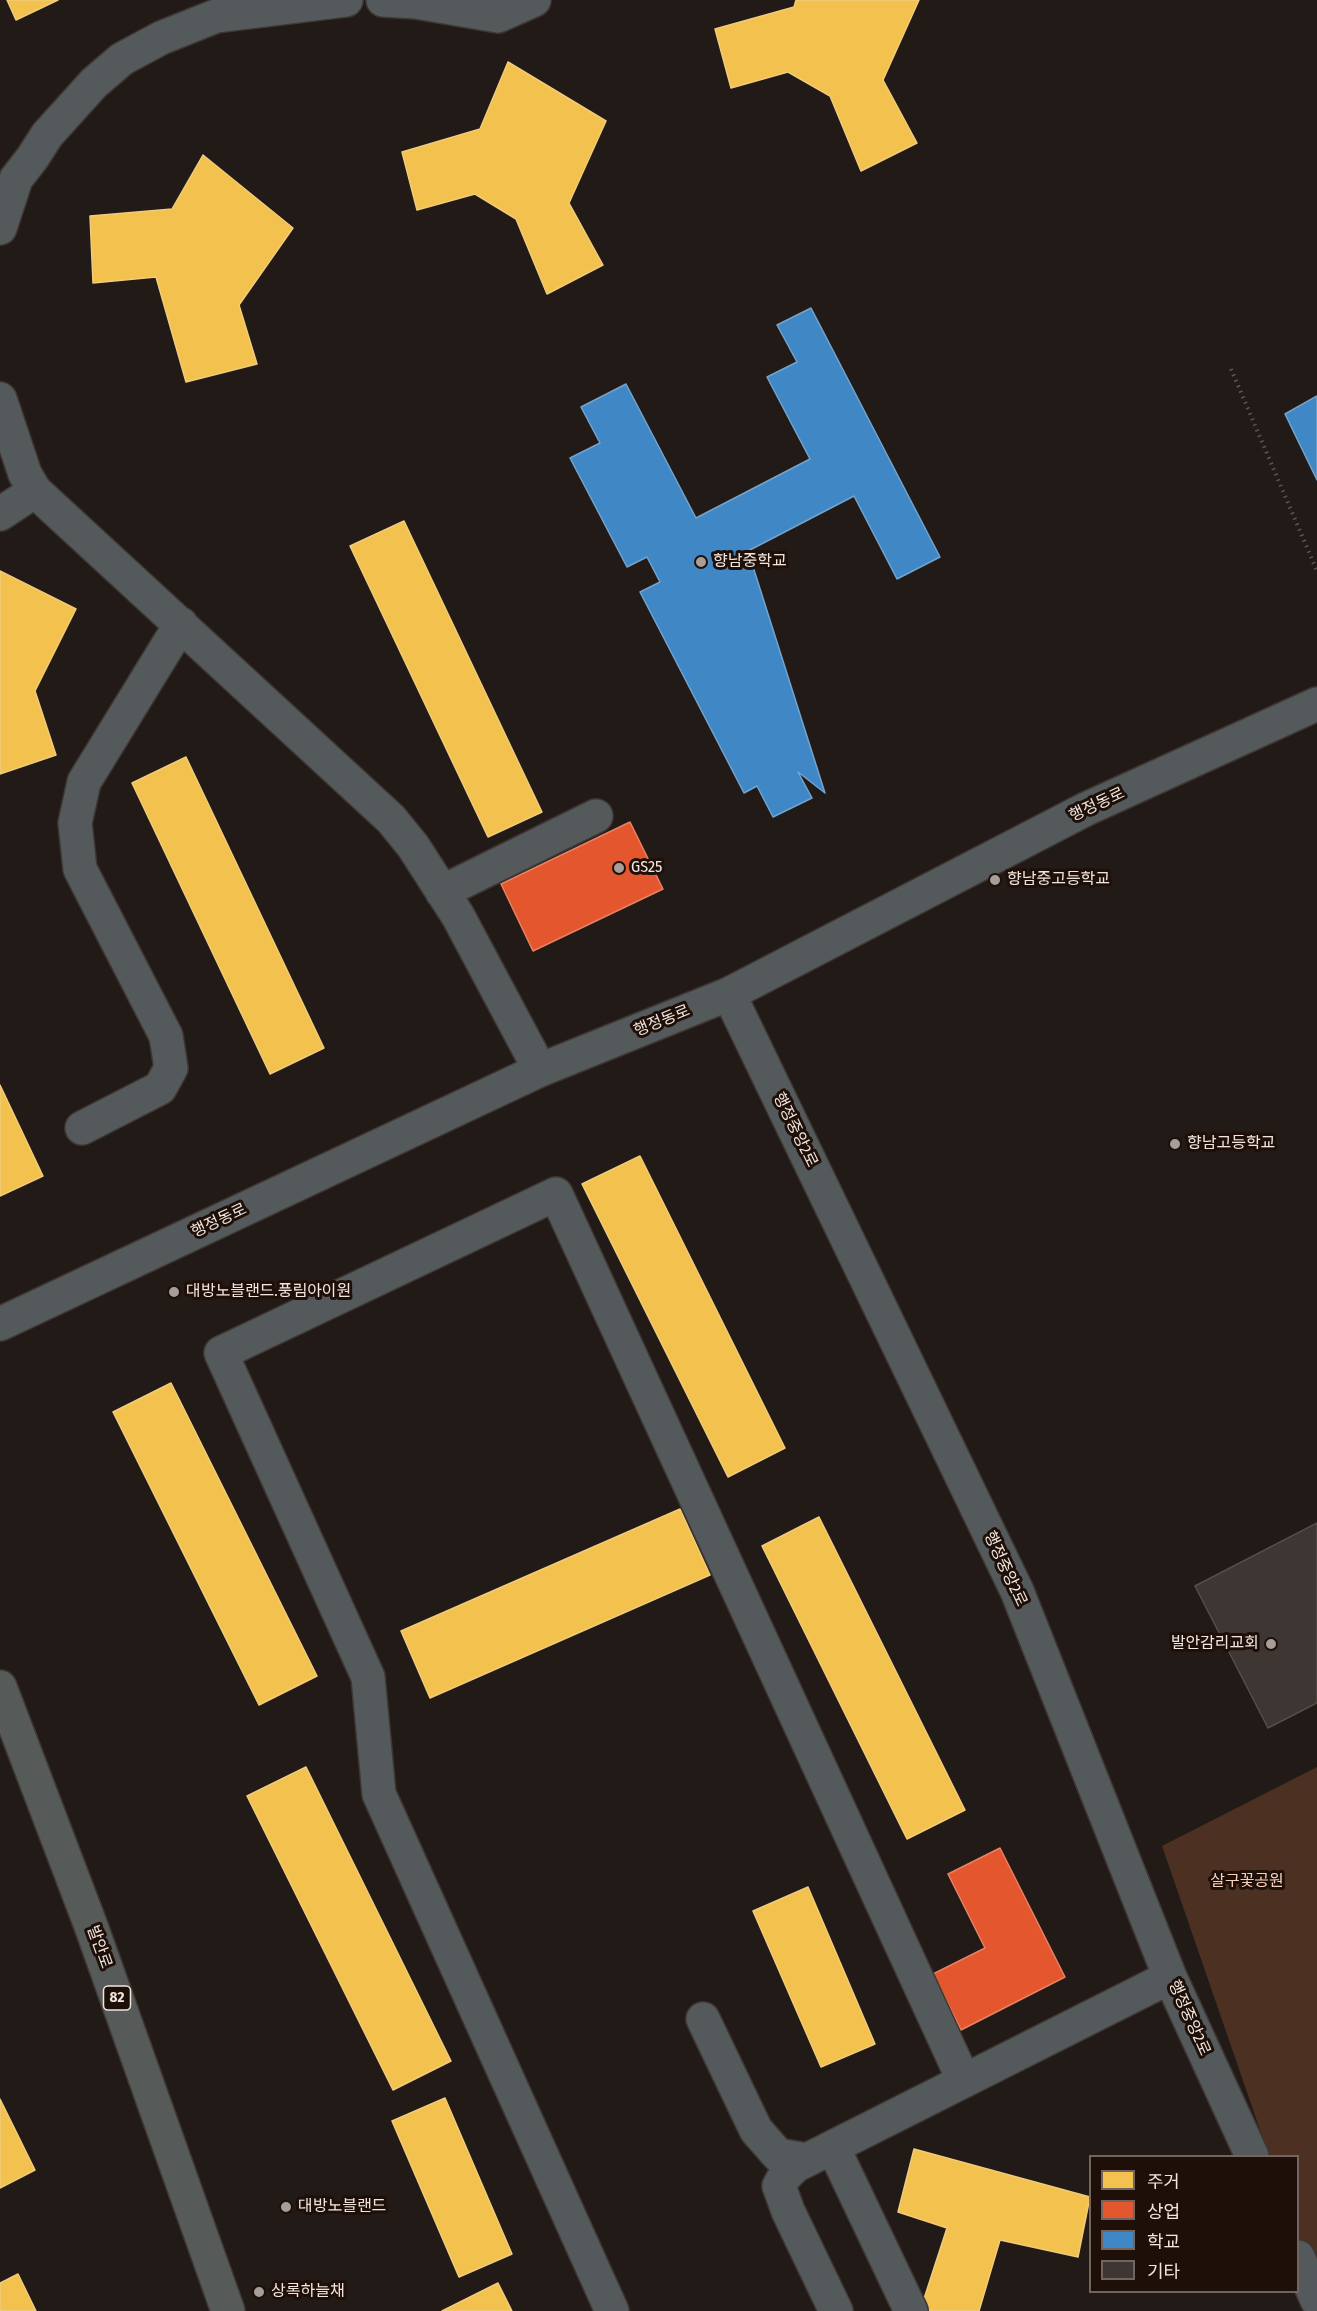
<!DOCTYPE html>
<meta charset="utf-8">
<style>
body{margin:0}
#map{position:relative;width:1317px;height:2311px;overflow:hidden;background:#221a16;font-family:"Fira Sans Condensed","Noto Sans KR",sans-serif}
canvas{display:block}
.legend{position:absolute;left:1089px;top:2155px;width:210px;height:138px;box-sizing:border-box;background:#1e1008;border:2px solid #72655e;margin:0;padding:8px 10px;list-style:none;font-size:18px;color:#f0e5df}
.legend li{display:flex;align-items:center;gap:12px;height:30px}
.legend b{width:30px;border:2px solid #72655e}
</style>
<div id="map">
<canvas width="1317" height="2311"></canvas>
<ul class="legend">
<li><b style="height:16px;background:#f2c14e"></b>주거</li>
<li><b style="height:16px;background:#e4572e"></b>상업</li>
<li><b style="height:16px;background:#3f88c5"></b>학교</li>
<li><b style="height:16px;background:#3d3632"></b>기타</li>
</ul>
</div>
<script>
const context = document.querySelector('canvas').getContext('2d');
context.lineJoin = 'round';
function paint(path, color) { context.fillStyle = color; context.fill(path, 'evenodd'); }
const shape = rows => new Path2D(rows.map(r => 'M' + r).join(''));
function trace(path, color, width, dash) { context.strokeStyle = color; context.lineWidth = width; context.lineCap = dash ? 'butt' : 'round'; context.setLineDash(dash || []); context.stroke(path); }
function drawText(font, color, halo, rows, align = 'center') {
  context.font = font + ' "Fira Sans Condensed","Noto Sans KR",sans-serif'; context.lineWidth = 6; context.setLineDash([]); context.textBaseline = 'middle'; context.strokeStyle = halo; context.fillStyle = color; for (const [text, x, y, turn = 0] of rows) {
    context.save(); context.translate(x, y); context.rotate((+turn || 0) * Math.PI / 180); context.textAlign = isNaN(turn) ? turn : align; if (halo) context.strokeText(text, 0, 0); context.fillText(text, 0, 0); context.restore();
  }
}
const green = shape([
 [1317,1767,1317,2294,1298,2238,1298,2156,1269,2156,1162,1846]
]);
const homes = shape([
 [7,0,58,0,16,20,7,0],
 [796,0,919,0,883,80,917,143,861,171,830,96,788,72,731,88,715,29,794,7,796,0],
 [508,62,606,121,569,203,603,265,547,294,516,219,475,194,417,210,402,152,480,129,508,62],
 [203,155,293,228,239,305,257,364,186,382,156,277,93,283,90,216,172,209,203,155],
 [404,521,542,812,488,837,350,546,404,521],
 [0,571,76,609,35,691,56,755,0,774,0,571],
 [186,757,324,1048,270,1074,132,783,186,757],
 [0,1085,43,1176,0,1196,0,1085],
 [640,1156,785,1448,728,1477,582,1184,640,1156],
 [171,1383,317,1676,259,1705,113,1412,171,1383],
 [680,1509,710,1575,430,1698,401,1631,680,1509],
 [819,1517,965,1810,907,1839,762,1546,819,1517],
 [306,1767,451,2061,393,2090,247,1796,306,1767],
 [808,1887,875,2044,821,2067,753,1911,808,1887],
 [445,2098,512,2254,459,2277,392,2121,445,2098],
 [0,2099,35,2170,0,2188,0,2099],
 [914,2149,1090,2197,1078,2257,1000,2240,979,2311,920,2311,947,2228,898,2212,914,2149],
 [18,2274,36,2311,0,2311,0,2283,18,2274],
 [498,2283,512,2311,442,2311,498,2283]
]);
const shops = shape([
 [630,822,663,889,533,951,501,884,630,822],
 [1000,1848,1065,1977,961,2030,933,1974,985,1948,948,1874,1000,1848]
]);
const schools = shape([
 [811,308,940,557,897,579,854,496,748,551,825,793,798,772,812,798,773,817,757,786,744,793,640,592,660,582,647,557,627,567,570,458,600,443,581,407,626,384,696,518,810,459,767,377,797,362,777,325,811,308],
 [1317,396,1317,480,1285,414,1317,396]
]);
const building = shape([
 [1317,1523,1317,1703,1268,1728,1195,1586,1317,1523]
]);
const path = shape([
 [1231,369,1317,571]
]);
const minor = shape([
 [383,0,416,2,498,16,534,0],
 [0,228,16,179,33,157,47,135,94,83,122,59,161,38,216,16,346,0],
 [0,399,25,474,35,491,391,819,413,846,458,916,540,1070],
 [0,514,35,491],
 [442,892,596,816],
 [729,994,1017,1591,1170,1977,1252,2156],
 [82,1128,160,1088,171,1068,166,1036,80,869,75,823,84,782,181,624],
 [0,1324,540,1070,729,994,1086,809,1317,704],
 [703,2019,756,2130,778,2155,807,2160],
 [833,2147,911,2311],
 [1298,2257,1317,2300],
 [612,2311,379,1794,368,1677,221,1353,556,1194,964,2081],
 [836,2311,788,2211,779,2186,784,2177,795,2166,807,2160,1170,1977]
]);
const major = shape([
 [0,1687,91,1926,228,2311]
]);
const markers = [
 [701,562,6,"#a89e99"],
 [619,868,6,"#a89e99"],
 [995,880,6,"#a89e99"],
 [1175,1144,6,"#a89e99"],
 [174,1292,6,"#a89e99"],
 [1271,1644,6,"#a89e99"],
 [286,2207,6,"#a89e99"],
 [259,2292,6,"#a89e99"]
];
const shields = [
 [117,1998,27]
];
const shieldNames = [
 ["82",117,1998]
];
const poiNames = [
 ["향남중학교",713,562],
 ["GS25",631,868],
 ["향남중고등학교",1007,880],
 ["향남고등학교",1187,1144],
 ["대방노블랜드.풍림아이원",186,1292],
 ["발안감리교회",1259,1644,"right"],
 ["대방노블랜드",298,2207],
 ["상록하늘채",271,2292]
];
const streetNames = [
 ["행정동로",1097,805,-25],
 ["행정동로",662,1021,-22],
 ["행정중앙2로",795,1130,64],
 ["행정동로",219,1221,-25],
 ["행정중앙2로",1005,1569,65],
 ["발안로",99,1947,70],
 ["행정중앙2로",1189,2018,66]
];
const parkNames = [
 ["살구꽃공원",1247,1882]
];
paint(green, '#4c3122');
paint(homes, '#f2c14e');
trace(homes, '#f1cc7a', 1.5);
paint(shops, '#e4572e');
trace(shops, '#e88263', 1.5);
paint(schools, '#3f88c5');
trace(schools, '#74a4cd', 1.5);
paint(building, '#3d3632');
trace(building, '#554e4a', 1.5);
trace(minor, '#3e3733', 36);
trace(major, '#3e3733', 36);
trace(path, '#575757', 4, [1.5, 4.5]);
trace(minor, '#545a5b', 33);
trace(major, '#565b5a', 33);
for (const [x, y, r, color] of markers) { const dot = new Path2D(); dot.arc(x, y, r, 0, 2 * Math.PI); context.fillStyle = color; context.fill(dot); trace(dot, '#1e1008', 2); }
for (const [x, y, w] of shields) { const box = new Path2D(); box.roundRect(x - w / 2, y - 12, w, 24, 4.5); context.fillStyle = '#1e1008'; context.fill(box); trace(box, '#f0e5df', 1.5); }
drawText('bold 15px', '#f0e5df', null, shieldNames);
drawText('16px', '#f0e5df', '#1e1008', poiNames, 'left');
drawText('16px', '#f0e5df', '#1e1008', streetNames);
drawText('16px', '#f8d1bb', '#1e1008', parkNames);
</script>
